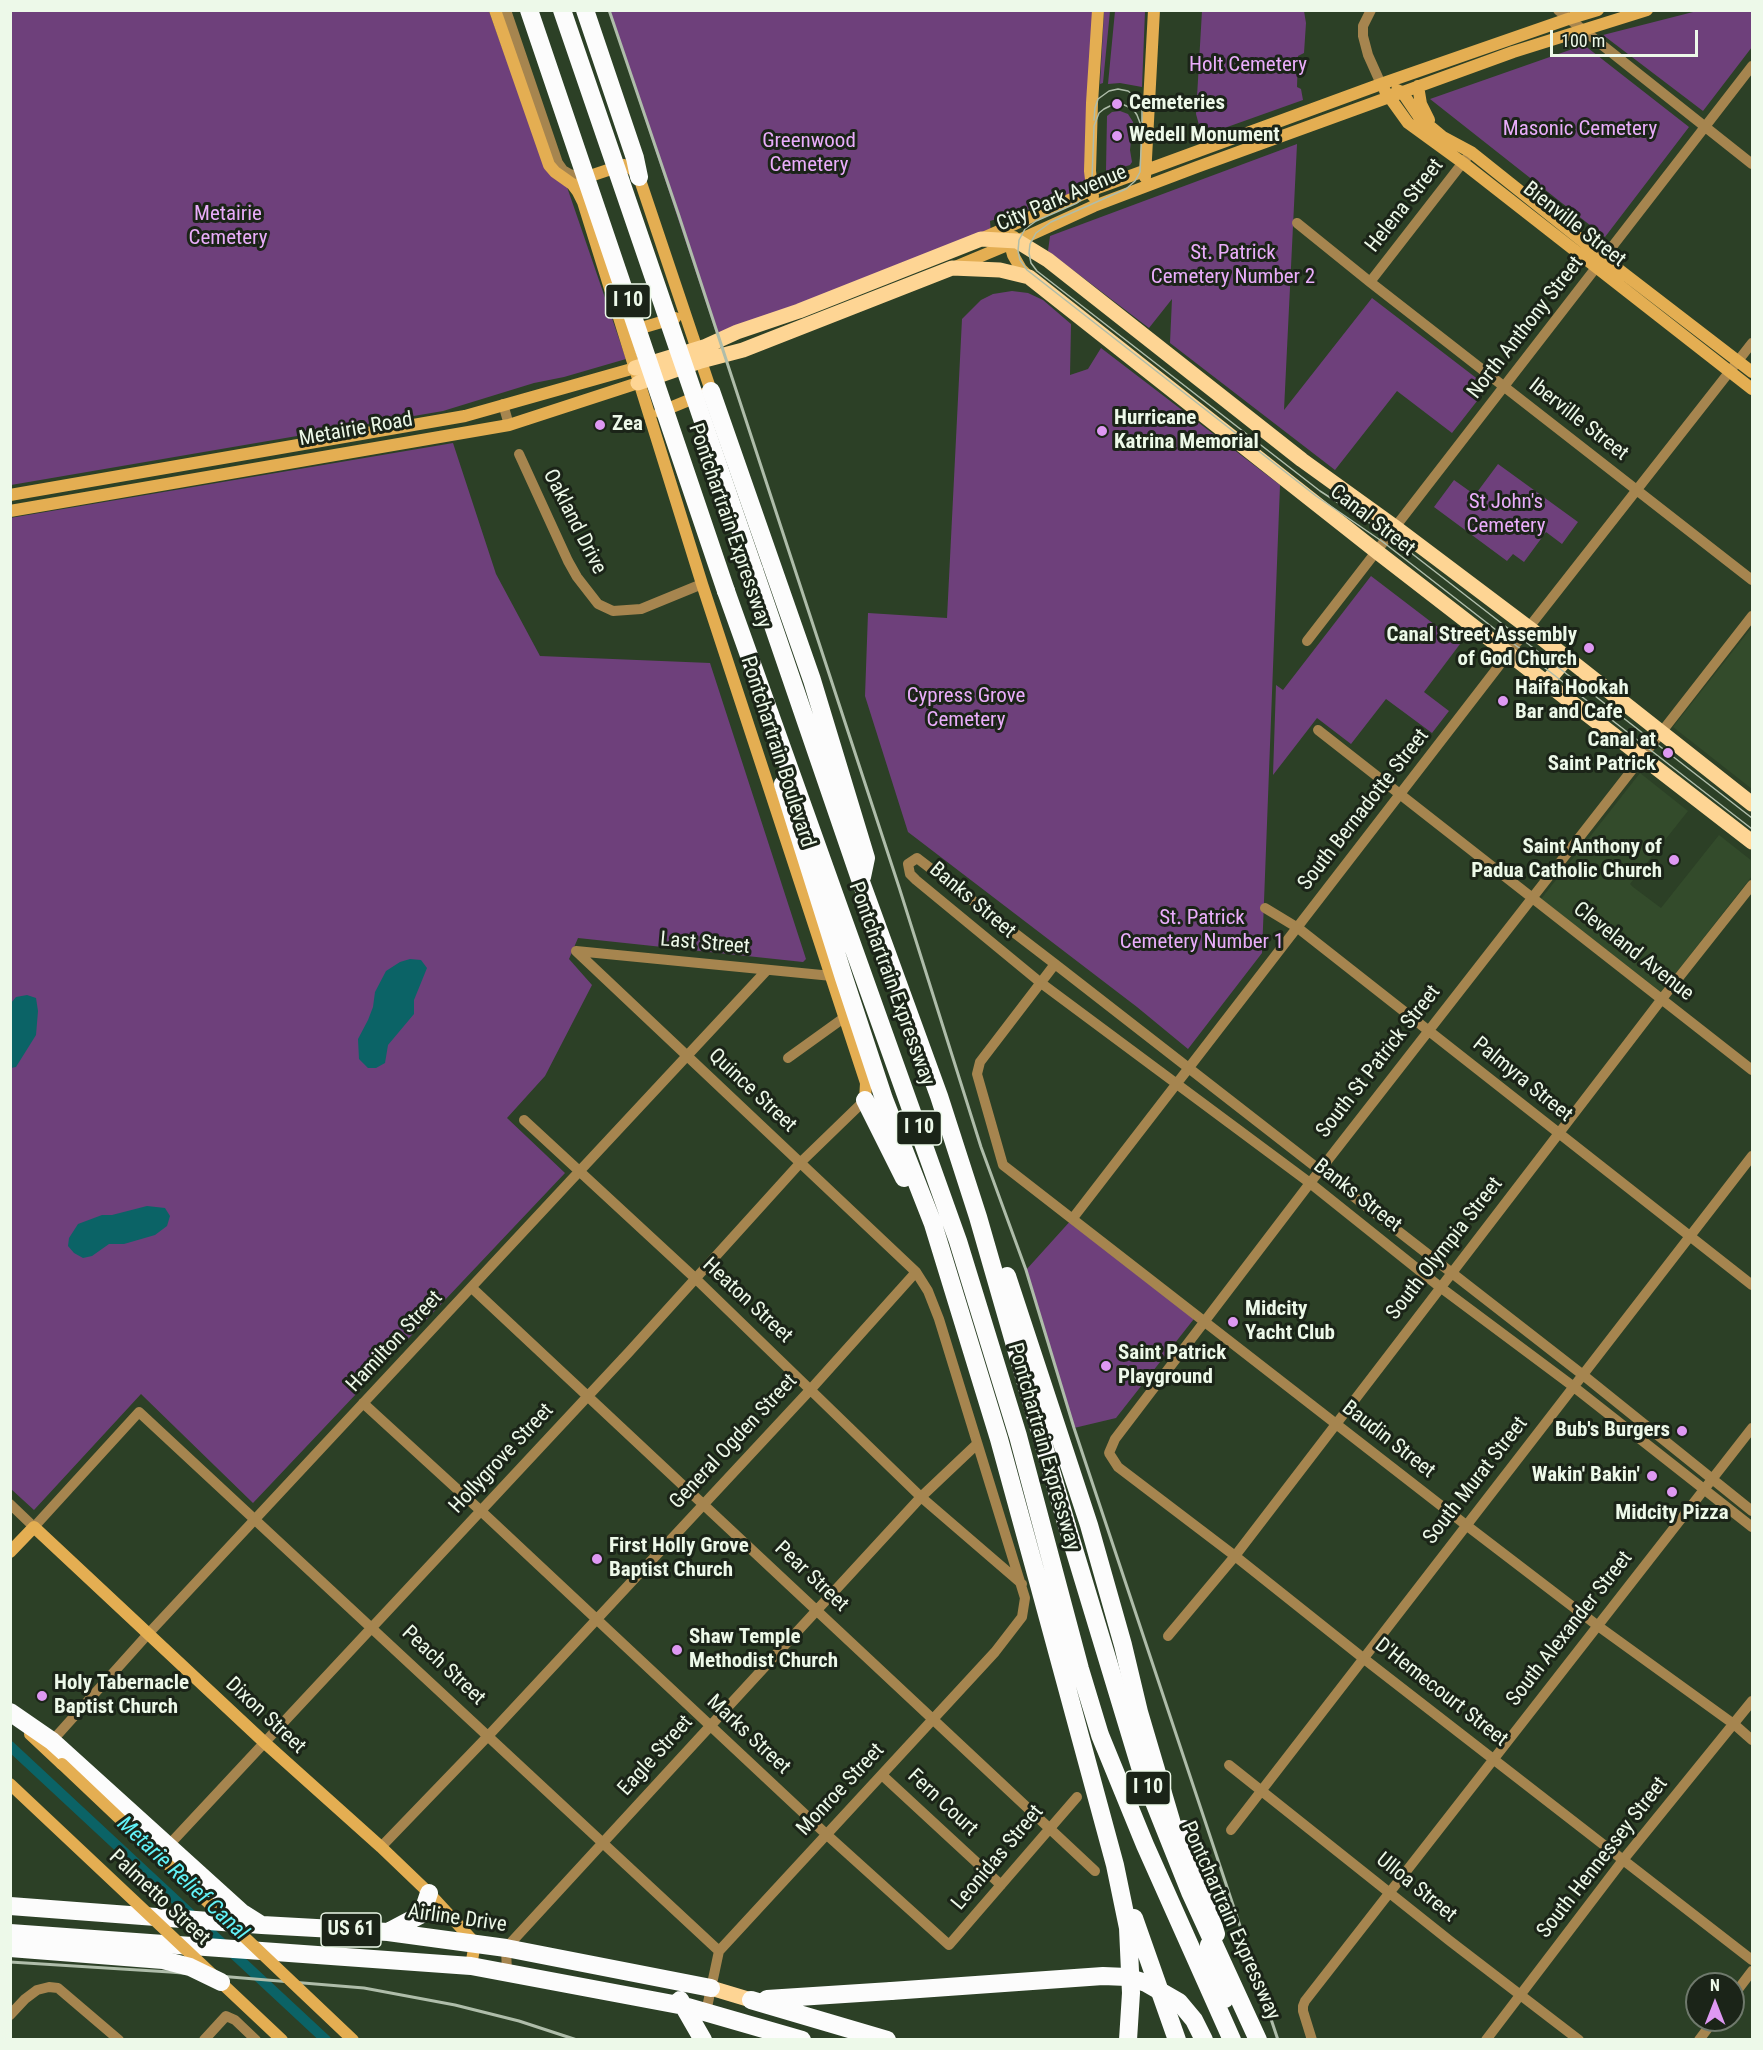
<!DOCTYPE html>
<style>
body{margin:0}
#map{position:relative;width:1763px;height:2050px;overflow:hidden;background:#2c4026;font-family:"Roboto Condensed",sans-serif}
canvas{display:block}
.frame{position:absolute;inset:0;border:12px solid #edf9e9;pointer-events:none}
.north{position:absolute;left:1685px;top:1972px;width:60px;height:60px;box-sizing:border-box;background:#1b2418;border:2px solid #6f796c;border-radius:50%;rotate:0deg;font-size:16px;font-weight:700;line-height:24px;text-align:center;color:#edf9e9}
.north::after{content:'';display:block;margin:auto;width:21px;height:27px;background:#de98f2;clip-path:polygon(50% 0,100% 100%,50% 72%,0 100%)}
.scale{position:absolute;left:1550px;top:30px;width:148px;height:27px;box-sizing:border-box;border:3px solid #edf9e9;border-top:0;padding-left:8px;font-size:18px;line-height:21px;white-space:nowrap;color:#edf9e9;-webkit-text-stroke:4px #1b2418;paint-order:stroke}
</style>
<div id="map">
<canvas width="1763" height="2050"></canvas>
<div class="frame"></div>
<div class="north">N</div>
<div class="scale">100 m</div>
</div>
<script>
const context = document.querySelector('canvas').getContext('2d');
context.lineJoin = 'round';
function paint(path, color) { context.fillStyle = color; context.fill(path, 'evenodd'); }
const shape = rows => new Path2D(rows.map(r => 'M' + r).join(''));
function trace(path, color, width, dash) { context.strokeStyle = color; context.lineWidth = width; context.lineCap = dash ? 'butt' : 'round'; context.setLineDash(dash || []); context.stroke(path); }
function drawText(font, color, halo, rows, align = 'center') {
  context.font = font + ' "Roboto Condensed",sans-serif'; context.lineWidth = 6; context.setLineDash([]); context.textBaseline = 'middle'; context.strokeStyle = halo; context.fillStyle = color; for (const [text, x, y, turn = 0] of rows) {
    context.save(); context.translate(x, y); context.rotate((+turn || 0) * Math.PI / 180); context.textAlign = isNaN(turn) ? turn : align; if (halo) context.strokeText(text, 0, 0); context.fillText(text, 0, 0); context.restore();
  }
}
const built = shape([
 [1752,627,1752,789,1673,727],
 [1640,773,1688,811,1630,884,1633,887,1661,908,1719,835,1752,861,1752,876,1661,992,1541,899]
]);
const green = shape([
 [11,11,489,11,546,169,567,187,626,359,564,377,534,383,443,411,11,485],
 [609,11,1098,11,1092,190,990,221,991,234,718,339],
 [1104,11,1110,11,1103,83,1100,84],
 [1115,11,1145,11,1142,87,1120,83,1108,84],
 [1202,11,1304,11,1306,23,1304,53,1298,56,1297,87,1301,89,1303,100,1202,136,1196,114],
 [1697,11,1752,11,1752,47,1703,111,1603,35],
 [1584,45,1689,127,1605,237,1430,99],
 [1120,111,1128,114,1133,122,1130,150,1132,162,1130,165,1107,172,1106,170,1107,116,1112,112],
 [1297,144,1284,410,1372,298,1488,387,1452,433,1397,391,1335,470,1170,343,1172,299,1149,328,1048,251,1050,236],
 [1012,291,1028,293,1043,300,1071,324,1070,375,1088,369,1101,348,1280,485,1262,953,1188,1049,1137,1007,908,832,865,696,868,613,947,618,962,319,981,300,993,294],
 [453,443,496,574,540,656,710,663,806,959,803,962,578,938,569,959,592,985,545,1076,507,1118,565,1173,253,1503,141,1394,34,1510,11,1489,10,518],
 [1498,464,1578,522,1562,544,1546,532,1524,562,1513,554,1507,561,1434,507,1454,480,1475,495],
 [1371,576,1460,644,1424,692,1449,711,1432,733,1386,699,1351,744,1317,718,1273,775,1276,685,1283,690],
 [1073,1218,1197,1315,1116,1418,1074,1428,1026,1270]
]);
const water = shape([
 [410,959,421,960,427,968,414,1000,414,1014,388,1045,385,1063,376,1068,368,1068,359,1059,358,1039,368,1020,373,1007,375,992,386,971,400,962],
 [27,995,36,998,38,1011,36,1035,16,1067,11,1068,11,1003,16,997],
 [147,1206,165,1208,170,1216,167,1226,155,1235,124,1244,109,1244,92,1256,83,1258,74,1253,68,1246,69,1238,78,1224,102,1215,112,1215]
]);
const canal = shape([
 [10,1746,326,2040]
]);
const street = shape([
 [506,10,558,163,563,170,570,174,584,178],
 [1371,10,1363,26,1363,36,1368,55,1381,84],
 [1558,10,1752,164],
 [1297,223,1370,282,1752,580],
 [1370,282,1471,152],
 [503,404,509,425],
 [519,454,568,561,577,577,598,604,613,611,641,609,702,584],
 [1752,616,1310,1183,1115,1439,1109,1453,1118,1467,1235,1556,1363,1658,1752,1960],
 [1307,641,1752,66],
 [1318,730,1752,1070],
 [1265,908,1298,928,1752,1285],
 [576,951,916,1272,928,1291,939,1319,1025,1598,1022,1617,995,1652,719,1951,706,2012],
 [576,951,832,976],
 [1055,964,980,1062,977,1074,1003,1165,1466,1525,1598,1626,1735,1725,1752,1740],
 [788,1058,845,1017],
 [524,1120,696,1279,921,1497,1022,1584],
 [1073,1218,1515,645,1752,343],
 [472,1288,1095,1871],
 [363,1403,481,1511,826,1834,949,1945,1077,1797],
 [10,1504,34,1527,139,1412,719,1951],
 [1752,1511,1583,1375,1055,964,917,858,908,864,910,874,916,880,1041,983,1310,1183,1440,1287,1574,1387,1752,1527],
 [1168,1636,1235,1556,1661,1000,1752,885],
 [52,1741,148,1634,767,970],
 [1229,1765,1450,1941,1579,2040],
 [882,1775,1001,1885],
 [1231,1830,1752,1156],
 [168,1846,629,1352,801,1162,865,1100],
 [381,1847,489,1735,811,1389,916,1272],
 [507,1973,506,1948,921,1497,977,1444],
 [1733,1996,1752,1971],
 [10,2015,25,1999,37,1990,49,1987,58,1988,119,2040],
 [204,2040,226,2016,235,2020,256,2040],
 [1312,2040,1303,2011,1303,2006,1305,2001,1752,1428],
 [1486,2040,1623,1860,1752,1701],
 [1699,2040,1714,2020]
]);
const secondary = shape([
 [495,10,549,165,555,172,572,184,578,192,583,202,702,584,866,1083,865,1100],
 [1418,86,1421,104,1429,120],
 [1397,90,1402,92,1419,117,1443,137,1471,152,1605,259,1752,372],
 [1385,91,1408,123,1463,163,1752,389],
 [1145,177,1154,10],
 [581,182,584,178,623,165,629,166,639,177,711,391,660,412],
 [1093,196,1090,171,1092,103,1098,10],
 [1014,237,1010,244,1013,255,1021,269,1029,277],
 [983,238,1092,190,1381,84,1568,19,1598,10],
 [955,267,1017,241,1094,206,1197,167,1513,52,1647,10],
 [631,331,675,318],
 [10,495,465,416,635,368],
 [10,511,509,425,638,383],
 [10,1552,34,1527,265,1743,381,1847,429,1893,475,1943,471,1966],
 [30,1734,62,1764]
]);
const primary = shape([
 [635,368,704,347,737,332,799,311,981,239,1017,241,1048,260,1302,460,1395,527,1529,628,1752,804],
 [638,383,701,361,743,350,952,268,1000,270,1029,277,1376,551,1752,842],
 [1546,683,1566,659],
 [711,1988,751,2000]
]);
const highway = shape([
 [585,10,635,158,639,177],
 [711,391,812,680,866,858,862,877],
 [754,570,861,882,939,1096,978,1217,1067,1526],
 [726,591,958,1241,1018,1436,1080,1669,1100,1735,1145,1845,1232,2040],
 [783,784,844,978,884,1099,933,1224,999,1439,1038,1581,1115,1865,1128,1928,1131,1993,1128,2040],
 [865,1100,904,1178],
 [1007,1276,1089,1525,1123,1645,1139,1712,1178,1844],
 [10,1712,52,1741,241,1912,260,1924],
 [1184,1829,1216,1934],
 [10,1906,262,1925,388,1932,506,1948,711,1988],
 [1134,1918,1177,2040],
 [388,1932,422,1914,429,1893],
 [10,1933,471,1966,684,2006,802,2040],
 [1209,1945,1225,1999],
 [767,1999,891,1991],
 [680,2000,703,2040],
 [751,2000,887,2040]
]);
const tram = shape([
 [1094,120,1095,108,1098,99,1109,91,1118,89,1128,91,1137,98,1142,109,1142,122],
 [1752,818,1388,535,1320,491,1037,271,1031,263,1029,253,1030,244,1036,233,1051,222,1126,189,1135,181,1140,172,1142,128,1137,115,1133,109,1122,104,1112,105,1104,109,1099,113,1094,126,1092,179,1090,189,1085,197,1077,203,1036,221,1025,229,1019,240,1018,251,1020,260,1027,270,1316,496,1383,542,1752,829]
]);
const rail = shape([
 [609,10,679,216,899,887,981,1147,1026,1270,1074,1428,1278,2040],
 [10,1962,170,1972,364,1988,455,2005,519,2021,577,2040]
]);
const secondaryBridge = shape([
 [62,1764,353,2040],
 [10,1784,282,2040]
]);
const highwayBridge = shape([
 [529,10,726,591],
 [562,10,754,570],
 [1067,1526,1140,1767,1190,1892,1258,2040],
 [10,1948,163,1960,190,1967,221,1982],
 [891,1991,1103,1976,1127,1977,1146,1983,1179,2002,1194,2020,1204,2040]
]);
const markers = [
 [1117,104,6,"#de98f2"],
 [1117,136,6,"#de98f2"],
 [600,425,6,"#de98f2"],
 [1102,431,6,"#de98f2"],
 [1589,648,6,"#de98f2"],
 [1503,701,6,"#de98f2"],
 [1668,753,6,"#de98f2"],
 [1674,860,6,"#de98f2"],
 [1233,1322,6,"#de98f2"],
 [1106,1366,6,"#de98f2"],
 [1682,1431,6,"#de98f2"],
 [1652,1476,6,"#de98f2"],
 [1672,1492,6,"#de98f2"],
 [597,1559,6,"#de98f2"],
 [677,1650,6,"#de98f2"],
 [42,1696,6,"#de98f2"]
];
const shields = [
 [628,301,45],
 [919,1128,45],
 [1148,1788,45],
 [351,1930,60]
];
const shieldNames = [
 ["I 10",628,301],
 ["I 10",919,1128],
 ["I 10",1148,1788],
 ["US 61",351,1930]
];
const parkNames = [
 ["Holt Cemetery",1248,66],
 ["Masonic Cemetery",1580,130],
 ["Greenwood",809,142],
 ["Cemetery",809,166],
 ["Metairie",228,215],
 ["Cemetery",228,239],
 ["St. Patrick",1233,254],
 ["Cemetery Number 2",1233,278],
 ["St John's",1506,503],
 ["Cemetery",1506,527],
 ["Cypress Grove",966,697],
 ["Cemetery",966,721],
 ["St. Patrick",1202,919],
 ["Cemetery Number 1",1202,943]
];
const poiNames = [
 ["Cemeteries",1129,104],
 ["Wedell Monument",1129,136],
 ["Hurricane",1114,419],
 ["Katrina Memorial",1114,443],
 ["Zea",612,425],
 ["Canal Street Assembly",1577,636,"right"],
 ["of God Church",1577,660,"right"],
 ["Haifa Hookah",1515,689],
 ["Bar and Cafe",1515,713],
 ["Canal at",1656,741,"right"],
 ["Saint Patrick",1656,765,"right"],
 ["Saint Anthony of",1662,848,"right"],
 ["Padua Catholic Church",1662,872,"right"],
 ["Midcity",1245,1310],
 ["Yacht Club",1245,1334],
 ["Saint Patrick",1118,1354],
 ["Playground",1118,1378],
 ["Bub's Burgers",1670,1431,"right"],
 ["Wakin' Bakin'",1640,1476,"right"],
 ["Midcity Pizza",1672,1514,"center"],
 ["First Holly Grove",609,1547],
 ["Baptist Church",609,1571],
 ["Shaw Temple",689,1638],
 ["Methodist Church",689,1662],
 ["Holy Tabernacle",54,1684],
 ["Baptist Church",54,1708]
];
const streetNames = [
 ["City Park Avenue",1062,199,-23],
 ["Helena Street",1405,206,-52],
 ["Bienville Street",1574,225,38],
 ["North Anthony Street",1526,328,-52],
 ["Iberville Street",1578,420,38],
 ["Metairie Road",356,430,-10],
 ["Canal Street",1372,521,38],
 ["Oakland Drive",574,522,63],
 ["Pontchartrain Expressway",729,526,71],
 ["Pontchartrain Boulevard",777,752,72],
 ["South Bernadotte Street",1364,810,-52],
 ["Banks Street",972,901,40],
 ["Last Street",705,944,5],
 ["Cleveland Avenue",1633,952,38],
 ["Pontchartrain Expressway",891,984,70],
 ["South St Patrick Street",1379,1062,-52],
 ["Palmyra Street",1522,1080,39],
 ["Quince Street",752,1091,43],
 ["Banks Street",1357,1196,38],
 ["South Olympia Street",1445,1249,-52],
 ["Heaton Street",747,1301,43],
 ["Hamilton Street",395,1342,-47],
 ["Baudin Street",1388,1440,38],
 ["General Ogden Street",734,1442,-47],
 ["Pontchartrain Expressway",1043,1447,74],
 ["Hollygrove Street",502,1459,-47],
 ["South Murat Street",1476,1481,-52],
 ["Pear Street",811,1577,43],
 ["South Alexander Street",1570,1629,-52],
 ["Peach Street",443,1666,43],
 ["D'Hemecourt Street",1441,1693,38],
 ["Dixon Street",265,1716,43],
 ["Marks Street",748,1735,43],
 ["Eagle Street",656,1756,-48],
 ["Monroe Street",841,1790,-47],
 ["Fern Court",942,1803,43],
 ["Leonidas Street",998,1858,-50],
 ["South Hennessey Street",1603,1858,-52],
 ["Ulloa Street",1416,1888,39],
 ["Palmetto Street",159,1898,43],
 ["Airline Drive",457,1919,8],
 ["Pontchartrain Expressway",1230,1921,66]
];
const waterNames = [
 ["Metarie Relief Canal",182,1879,43]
];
paint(built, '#334b2b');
paint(green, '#6e407b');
paint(water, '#0b6366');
trace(canal, '#0b6366', 10);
trace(street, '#a6854f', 10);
trace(secondary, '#e4ae52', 12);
trace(primary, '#fed594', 15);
trace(highway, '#fcfcfc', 18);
trace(tram, '#afbdaa', 1.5);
trace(rail, '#afbdaa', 3);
trace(secondaryBridge, '#e4ae52', 12);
trace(highwayBridge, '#fcfcfc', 18);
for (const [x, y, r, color] of markers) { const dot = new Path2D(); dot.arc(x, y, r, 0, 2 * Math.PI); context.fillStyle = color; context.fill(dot); trace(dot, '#1b2418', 2); }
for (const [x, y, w] of shields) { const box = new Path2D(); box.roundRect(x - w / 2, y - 17, w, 34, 4.5); context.fillStyle = '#1b2418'; context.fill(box); trace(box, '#edf9e9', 1.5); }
drawText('bold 20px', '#edf9e9', null, shieldNames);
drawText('21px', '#eaadfb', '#1b2418', parkNames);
drawText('bold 21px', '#edf9e9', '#1b2418', poiNames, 'left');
drawText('21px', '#edf9e9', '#1b2418', streetNames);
drawText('italic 22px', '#62f3f9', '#1b2418', waterNames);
</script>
